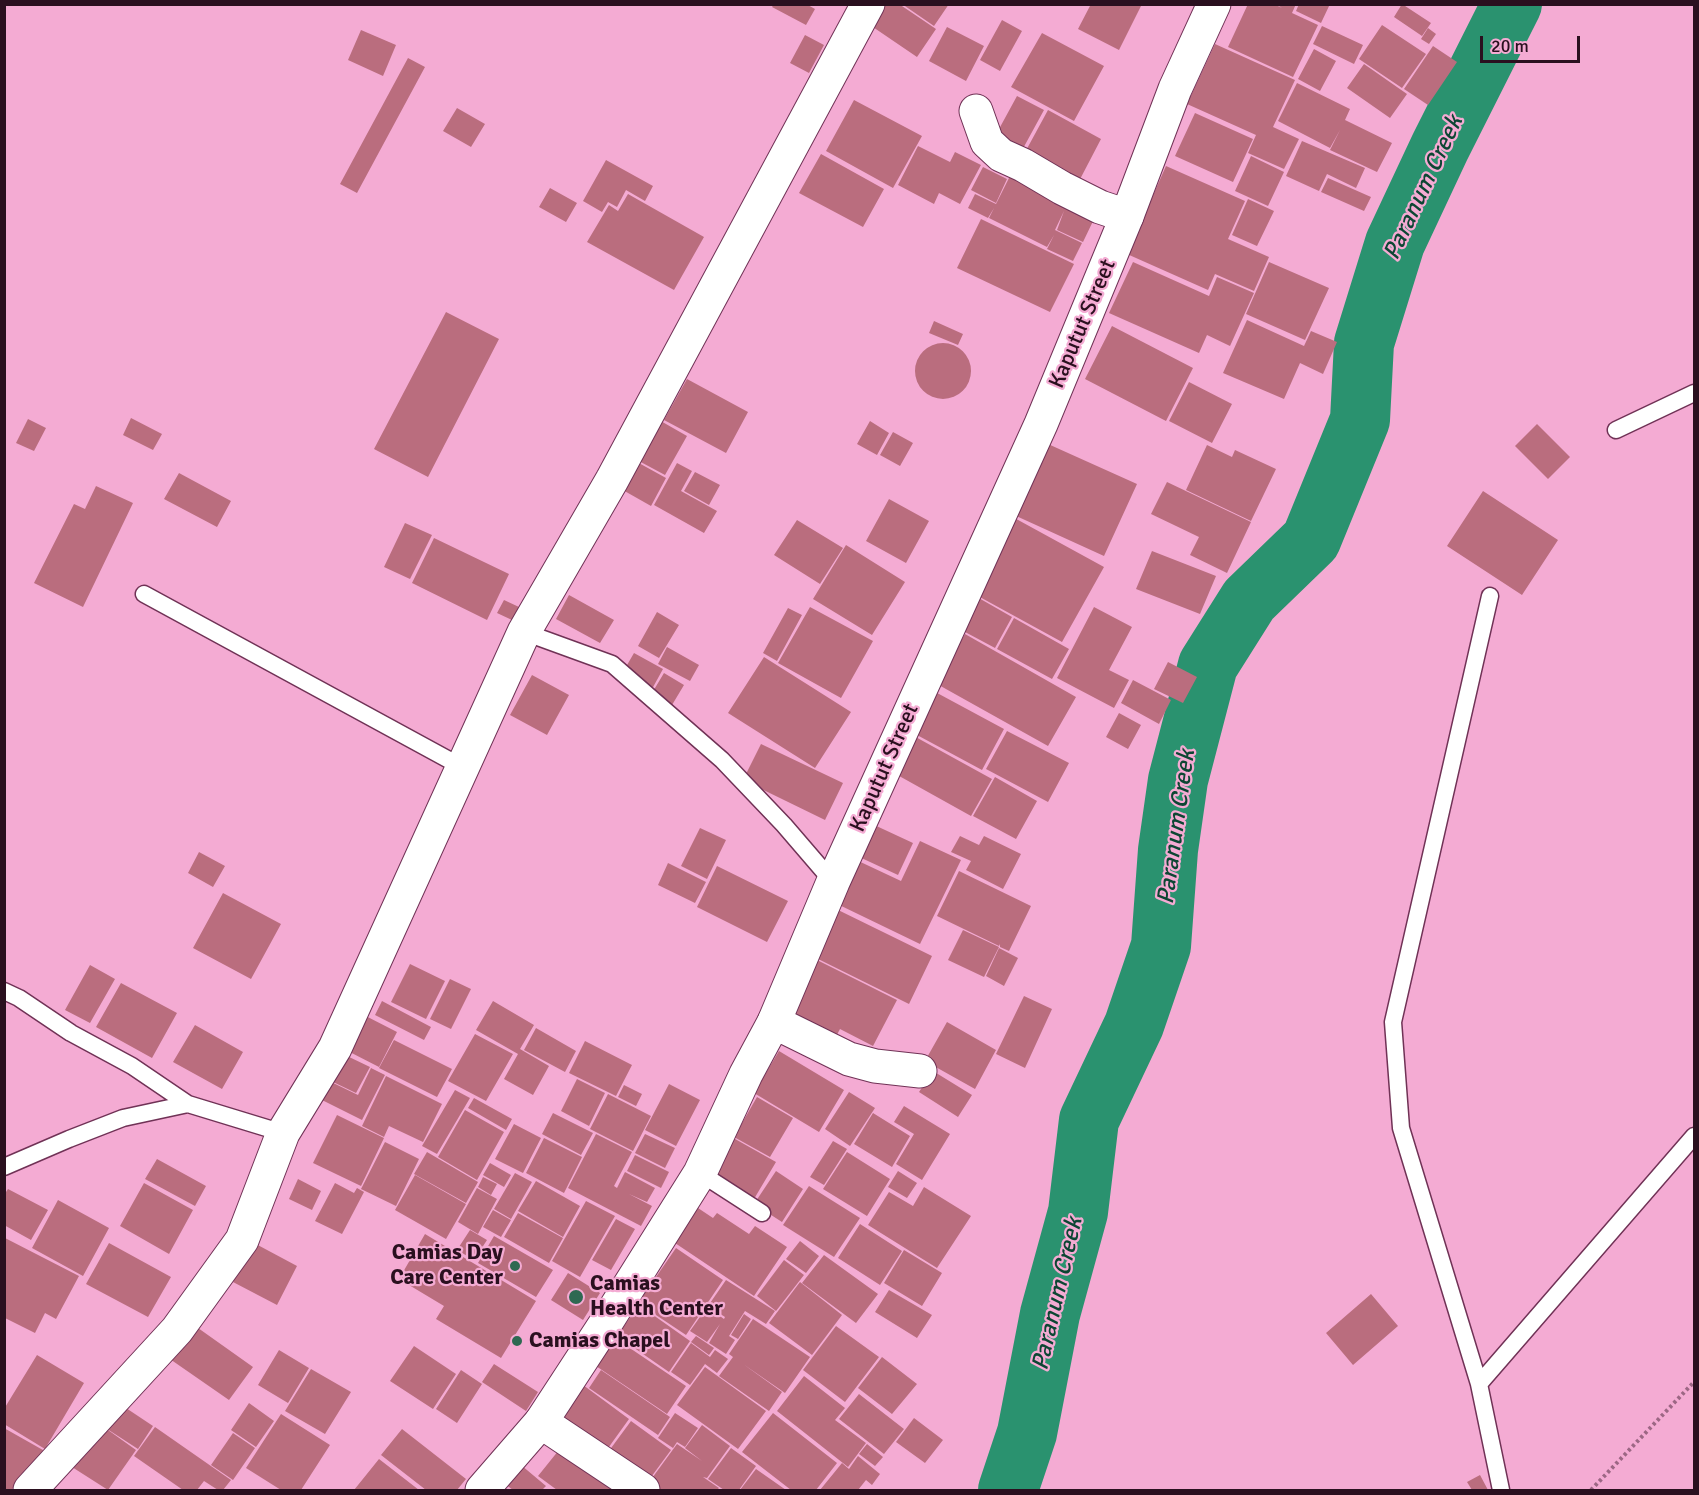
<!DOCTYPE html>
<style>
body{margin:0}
#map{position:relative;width:1699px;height:1495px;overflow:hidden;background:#f4abd3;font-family:Signika,sans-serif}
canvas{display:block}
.frame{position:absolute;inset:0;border:6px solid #2a101f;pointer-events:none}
.scale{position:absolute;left:1480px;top:36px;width:100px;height:27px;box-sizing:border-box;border:3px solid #2a101f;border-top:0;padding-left:8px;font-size:18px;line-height:21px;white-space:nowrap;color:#2a101f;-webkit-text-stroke:4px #f4abd3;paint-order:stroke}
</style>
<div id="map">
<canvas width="1699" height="1495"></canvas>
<div class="frame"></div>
<div class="scale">20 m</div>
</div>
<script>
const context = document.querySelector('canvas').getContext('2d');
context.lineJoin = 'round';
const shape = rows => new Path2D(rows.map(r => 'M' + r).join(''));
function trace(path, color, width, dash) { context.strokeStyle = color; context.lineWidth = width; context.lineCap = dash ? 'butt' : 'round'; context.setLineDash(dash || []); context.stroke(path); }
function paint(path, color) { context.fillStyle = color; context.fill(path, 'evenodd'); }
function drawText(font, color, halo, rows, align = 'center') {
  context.font = font + ' Signika,sans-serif'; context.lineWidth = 4.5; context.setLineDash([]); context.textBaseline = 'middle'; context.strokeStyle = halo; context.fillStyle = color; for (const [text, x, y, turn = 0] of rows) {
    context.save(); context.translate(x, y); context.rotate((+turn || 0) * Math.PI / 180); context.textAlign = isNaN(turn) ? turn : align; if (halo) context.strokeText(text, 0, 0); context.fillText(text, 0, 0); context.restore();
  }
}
const river = shape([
 [1008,1490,1027,1433,1050,1314,1078,1212,1089,1120,1134,1025,1161,946,1168,850,1178,780,1208,665,1249,600,1311,540,1360,420,1364,343,1395,243,1440,147,1512,4]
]);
const building = shape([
 [774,4,806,4,815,9,806,25,772,7],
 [880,4,899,4,936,29,917,57,867,23],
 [902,4,949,4,934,26],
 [1091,4,1142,4,1119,50,1078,29],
 [1248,4,1274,4,1282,8,1276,4,1296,4,1292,13,1318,25,1293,77,1228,47],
 [1299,4,1330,4,1321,23,1296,11],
 [1402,4,1431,23,1422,36,1394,17],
 [1002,20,1022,31,1000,71,980,60],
 [1382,25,1426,54,1402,88,1359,59],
 [1322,26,1363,45,1354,64,1313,44],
 [947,27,984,46,966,81,929,61],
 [1428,28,1436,34,1429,44,1421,39],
 [361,30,396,45,383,76,348,60],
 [1042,33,1104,66,1074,121,1011,87],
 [805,35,824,45,809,73,790,63],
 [1215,44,1295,80,1273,127,1299,139,1284,169,1248,153,1256,135,1187,104],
 [1433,46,1457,62,1428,105,1404,89],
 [1314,49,1336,61,1320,91,1298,79],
 [408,58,425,67,357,193,340,184],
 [1364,64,1407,94,1390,118,1347,88],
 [1297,83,1350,109,1345,120,1392,143,1377,172,1330,150,1340,130,1330,148,1278,121],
 [1017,96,1044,110,1020,154,993,140],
 [854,100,922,136,893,188,826,151],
 [457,108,485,124,471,147,443,131],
 [1048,110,1101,139,1077,185,1023,156],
 [1195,113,1253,139,1233,182,1175,156],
 [1302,141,1365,168,1356,188,1327,174,1319,191,1286,176],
 [918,146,950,162,955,152,981,165,960,204,939,193,934,204,898,185],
 [821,154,884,189,863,227,799,193],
 [1251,156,1284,172,1268,206,1235,191],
 [606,160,653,186,645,201,626,190,617,207,608,202,602,212,583,201],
 [1166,166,1245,201,1228,239,1269,257,1254,291,1215,274,1208,290,1127,254],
 [983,167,1007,179,996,203,971,190],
 [1010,176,1095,217,1083,242,1057,230,1064,211,1055,230,1082,243,1073,261,1047,249,1054,235,1047,247,989,218,994,208,988,218,968,208,975,194,996,204],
 [1328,178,1371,197,1364,211,1321,192],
 [550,188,577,203,566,222,539,207],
 [628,194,704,237,674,290,587,242,609,205,618,211],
 [1248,199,1274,211,1257,246,1232,235],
 [981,219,1074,264,1050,312,957,268],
 [1133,262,1209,296,1217,277,1254,293,1230,346,1207,335,1199,353,1109,313],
 [1269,262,1329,288,1305,340,1246,314],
 [446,312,499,339,428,477,374,449],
 [1247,320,1304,346,1311,331,1337,342,1323,374,1300,363,1284,399,1223,373],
 [934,321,963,334,958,345,929,333],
 [1112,326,1193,368,1166,421,1085,379],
 '915 371a28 28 0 1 1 56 0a28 28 0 1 1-56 0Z',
 [687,379,748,412,726,453,664,420],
 [1189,382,1232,404,1212,443,1169,421],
 [131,418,162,434,153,450,123,435],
 [28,419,46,428,34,451,16,443],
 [659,420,687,436,665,475,637,460],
 [870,421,889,433,877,455,857,444],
 [1537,424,1570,457,1548,479,1515,446],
 [893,432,913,443,900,466,880,455],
 [1048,444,1137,484,1104,556,1014,515],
 [1207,445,1232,457,1235,450,1276,469,1251,521,1186,490],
 [637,462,666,478,651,506,621,489],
 [677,463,692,471,681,491,717,511,704,533,654,505],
 [695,472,720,485,709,505,684,491],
 [179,473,231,501,217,527,164,499],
 [1167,482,1251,522,1227,573,1190,555,1199,537,1151,514],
 [96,486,133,503,83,607,34,583,74,504,85,509],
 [1483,491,1558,540,1522,595,1447,546],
 [889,499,929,521,906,563,866,541],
 [1009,515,1104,567,1062,642,967,590],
 [797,520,843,548,820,584,774,555],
 [405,523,432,535,410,579,384,567],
 [434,538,509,574,487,620,412,583],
 [846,545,905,582,872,635,813,599],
 [1152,551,1216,576,1200,614,1136,589],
 [970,593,1012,617,995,648,952,625],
 [569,595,614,620,600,643,556,619],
 [504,600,519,607,512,620,497,613],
 [810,607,873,641,841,698,778,663],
 [1094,607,1132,627,1109,670,1129,680,1114,708,1057,678],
 [788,608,802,615,777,661,763,653],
 [657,612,679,625,659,658,638,646],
 [1014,618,1069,649,1052,679,997,649],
 [965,634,1076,697,1048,746,937,684],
 [667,647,699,665,690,681,658,664],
 [634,653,663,669,652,689,623,672],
 [764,657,851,712,815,768,728,713],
 [1168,662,1197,677,1183,703,1154,689],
 [664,673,684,685,672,705,652,693],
 [532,675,569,695,547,735,510,715],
 [1133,680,1171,700,1159,724,1121,703],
 [926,687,1004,729,982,770,904,728],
 [1119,713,1141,725,1128,749,1106,737],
 [1007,731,1069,763,1048,802,986,769],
 [912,735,992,779,971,816,892,772],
 [761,744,843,783,825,820,743,780],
 [995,777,1037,801,1016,839,973,816],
 [870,823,913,843,898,875,855,855],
 [700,828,726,840,707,879,681,866],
 [960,836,979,845,984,836,1021,854,1003,889,966,870,971,861,951,852],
 [920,841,961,860,920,944,831,901,852,858,901,881],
 [199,852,225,866,213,887,188,873],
 [668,863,706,882,695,903,658,885],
 [717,866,788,901,767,942,697,907],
 [959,871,1031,906,1009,951,1000,947,1000,944,999,946,937,916],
 [223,893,281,924,251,979,193,948],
 [832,907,932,956,909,1004,808,954],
 [963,930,999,947,984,977,948,960],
 [999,948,1018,958,1004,986,986,976],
 [815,959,897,1000,873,1046,840,1029,831,1046,783,1022],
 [410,964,445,981,426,1019,391,1002],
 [90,965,115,979,90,1023,65,1010],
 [450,979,471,989,451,1029,430,1019],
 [121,983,177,1013,152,1058,96,1027],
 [1024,996,1052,1009,1025,1068,996,1054],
 [382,1001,431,1027,424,1040,375,1015],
 [493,1001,534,1025,520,1049,549,1066,533,1095,504,1079,518,1054,476,1030],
 [356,1011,397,1032,379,1067,338,1046],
 [947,1022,996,1050,975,1089,925,1061],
 [195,1025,243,1052,222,1089,173,1062],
 [536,1028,576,1051,565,1072,524,1050],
 [475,1034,513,1054,486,1101,448,1081],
 [394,1040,452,1069,437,1097,379,1068],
 [585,1041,632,1065,616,1096,569,1073],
 [779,1051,844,1090,819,1132,754,1093],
 [345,1055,370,1067,356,1093,331,1081],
 [371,1068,385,1075,362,1120,316,1097,325,1079,358,1095],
 [933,1071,972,1095,958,1117,919,1092],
 [386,1076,442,1104,423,1142,389,1126,384,1137,362,1126],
 [577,1079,605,1093,589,1126,561,1111],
 [669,1084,700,1100,676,1146,645,1130],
 [624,1085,642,1094,636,1106,618,1097],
 [455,1090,470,1098,437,1154,422,1146],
 [849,1092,875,1108,850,1146,825,1129],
 [608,1094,651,1116,633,1151,590,1129],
 [757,1097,793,1118,770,1157,734,1137],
 [474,1098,512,1119,506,1130,468,1108],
 [904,1106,950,1134,922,1180,896,1164,914,1134,894,1122],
 [465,1110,504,1132,477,1180,438,1157],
 [553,1113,593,1133,581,1155,542,1134],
 [873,1113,910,1136,892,1167,854,1144],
 [337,1115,384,1138,361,1186,313,1163],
 [514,1124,541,1138,523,1173,495,1159],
 [596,1134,632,1152,614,1186,617,1188,625,1172,655,1188,647,1202,629,1194,652,1206,641,1226,568,1188],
 [645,1134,675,1148,665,1168,635,1153],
 [728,1135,776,1162,754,1199,708,1172],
 [544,1138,582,1157,564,1193,526,1173],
 [833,1141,847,1149,824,1185,810,1177],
 [385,1142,419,1159,396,1206,361,1189],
 [427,1152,478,1182,466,1203,414,1174],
 [847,1152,890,1179,867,1216,823,1189],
 [635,1155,669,1172,661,1188,627,1171],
 [157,1159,206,1186,195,1206,145,1179],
 [490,1163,511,1175,504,1187,483,1175],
 [776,1171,803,1189,782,1222,754,1204],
 [898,1171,917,1183,907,1198,888,1187],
 [515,1173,532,1182,511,1219,494,1209],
 [415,1175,466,1204,446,1239,395,1210],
 [483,1177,497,1184,491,1195,478,1187],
 [298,1179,321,1191,312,1210,289,1199],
 [536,1181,580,1206,563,1237,518,1211],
 [144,1183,193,1210,169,1254,120,1226],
 [335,1183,354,1193,357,1188,364,1192,342,1234,315,1221],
 [809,1186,860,1218,834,1257,783,1225],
 [924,1187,971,1216,937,1268,868,1225,889,1192,913,1206],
 [477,1188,497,1199,478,1234,458,1222],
 [8,1189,48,1210,31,1240,4,1225,4,1195],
 [58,1200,109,1228,83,1276,32,1248],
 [586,1201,615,1216,580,1277,552,1261],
 [698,1208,713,1218,717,1213,749,1234,755,1226,787,1247,754,1296,675,1243],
 [493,1210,511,1220,501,1237,483,1227],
 [518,1213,563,1238,549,1263,504,1237],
 [616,1219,635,1229,611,1270,592,1260],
 [860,1224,902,1251,880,1285,838,1258],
 [470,1230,487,1240,474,1260,457,1250],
 [425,1234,536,1301,501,1358,436,1319,444,1306,399,1279],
 [494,1236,553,1270,536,1297,478,1263],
 [5,1238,79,1276,56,1319,45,1313,35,1333,5,1318],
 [800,1241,819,1256,806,1273,786,1259],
 [109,1243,171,1277,148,1317,86,1284],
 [254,1243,297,1266,277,1305,233,1282],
 [676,1248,723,1280,686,1335,638,1303],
 [904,1250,942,1273,922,1306,884,1283],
 [824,1255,878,1294,856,1323,802,1283],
 [784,1260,804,1275,776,1311,757,1296],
 [568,1273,600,1293,583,1320,551,1300],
 [726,1280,775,1311,766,1324,745,1311,729,1336,735,1340,726,1354,709,1343,720,1324,707,1342,690,1331,707,1307,724,1319,725,1317,708,1306],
 [800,1282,842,1315,812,1355,769,1323],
 [889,1290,932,1315,917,1338,875,1312],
 [1371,1294,1398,1326,1353,1365,1326,1333],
 [639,1305,690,1341,669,1372,617,1336],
 [744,1314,751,1319,738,1339,731,1335],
 [753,1319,810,1357,785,1393,743,1364,782,1392,769,1411,719,1376,733,1357,729,1354],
 [191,1323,253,1367,229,1400,167,1357],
 [836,1326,879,1357,845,1402,803,1370],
 [696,1336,714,1348,709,1355,691,1342],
 [615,1338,686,1386,667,1414,596,1366],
 [691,1343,710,1357,715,1350,728,1359,717,1373,705,1364,690,1385,671,1372],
 [414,1346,456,1374,433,1409,390,1381],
 [279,1350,309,1368,288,1403,258,1385],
 [37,1355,84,1383,45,1449,4,1424,4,1409],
 [882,1357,917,1384,892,1414,858,1388],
 [494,1364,538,1392,526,1411,482,1382],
 [705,1367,766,1411,738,1449,677,1405],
 [311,1369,351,1392,325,1434,285,1411],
 [461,1370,482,1384,457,1423,436,1409],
 [601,1370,670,1417,658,1435,589,1388],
 [804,1376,845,1408,835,1420,866,1443,848,1467,777,1411],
 [579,1382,629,1419,601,1458,551,1421],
 [859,1394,904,1429,884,1454,839,1419],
 [117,1402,153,1426,138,1449,101,1425],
 [249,1403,274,1421,256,1447,231,1430],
 [675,1413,698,1428,685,1447,677,1442,673,1448,658,1438],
 [773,1413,837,1463,816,1490,791,1490,742,1452],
 [281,1414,330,1445,301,1490,281,1490,246,1468],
 [914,1418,943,1440,925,1463,896,1442],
 [631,1421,671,1450,643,1488,603,1459],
 [101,1425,136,1450,108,1490,72,1467],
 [702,1425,730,1446,707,1478,703,1477,719,1488,717,1490,655,1490,647,1485,677,1444,702,1461,685,1448],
 [155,1427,231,1480,223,1490,218,1490,204,1481,197,1490,183,1490,134,1456],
 [4,1428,50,1454,11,1490,4,1490],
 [402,1429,466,1479,457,1490,426,1490,381,1455],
 [233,1433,255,1448,233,1480,211,1465],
 [567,1440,623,1490,557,1490,538,1476],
 [867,1444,883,1457,875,1466,859,1454],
 [731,1448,756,1466,739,1490,724,1490,708,1479],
 [858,1456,880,1474,872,1485,866,1480,858,1490,820,1490,842,1463,849,1469],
 [379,1459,419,1490,354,1490],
 [521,1465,546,1486,542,1490,513,1490,505,1484],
 [756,1469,786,1490,740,1490],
 [1480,1475,1488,1490,1472,1490,1467,1482]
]);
const path = shape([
 [1591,1490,1694,1382]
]);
const service = shape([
 [1616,430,1694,393],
 [144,594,462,767],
 [524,632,612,664,722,760,784,825,833,882],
 [4,991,19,998,71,1033,132,1066,188,1104,283,1133],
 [4,1167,69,1139,123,1118,188,1104],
 [700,1173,762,1213],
 [1479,1384,1401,1128,1393,1022,1490,596],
 [1501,1490,1479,1384,1694,1136]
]);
const minor = shape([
 [976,111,987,142,1001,155,1023,165,1062,188,1100,207,1127,216],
 [774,1022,849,1059,875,1066,920,1071],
 [541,1422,643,1490],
 [30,1490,177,1330,242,1240,283,1133,335,1048,524,632,612,480,868,4]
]);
const tertiary = shape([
 [482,1490,541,1422,609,1318,700,1173,746,1074,774,1022,833,882,1041,424,1127,216,1175,89,1214,4]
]);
const markers = [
 [515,1266,6,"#2e6952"],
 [576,1297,8,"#2e6952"],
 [517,1341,6,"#2e6952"]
];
const streetNames = [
 ["Kaputut Street",1083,324,-67],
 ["Kaputut Street",885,768,-66]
];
const poiNames = [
 ["Camias Day",503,1253,"right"],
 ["Care Center",503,1278,"right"],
 ["Camias",590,1284],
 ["Health Center",590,1309],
 ["Camias Chapel",529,1341]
];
const waterNames = [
 ["Paranum Creek",1424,188,-65],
 ["Paranum Creek",1177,827,-82],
 ["Paranum Creek",1058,1294,-77]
];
trace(river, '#2a926f', 60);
paint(building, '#ba6d7e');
trace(service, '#703256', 19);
trace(minor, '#703256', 35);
trace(tertiary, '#703256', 35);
trace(path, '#9c6784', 4, [3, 3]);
trace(service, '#fff', 16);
trace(minor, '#fff', 33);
trace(tertiary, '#fff', 33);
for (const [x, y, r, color] of markers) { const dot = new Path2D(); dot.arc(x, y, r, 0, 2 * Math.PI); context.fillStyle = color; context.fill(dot); trace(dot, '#f4abd3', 2); }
drawText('22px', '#2a101f', '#f4abd3', streetNames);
drawText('bold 22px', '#2a101f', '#f4abd3', poiNames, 'left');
drawText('italic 24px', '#0c4633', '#f4abd3', waterNames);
</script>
